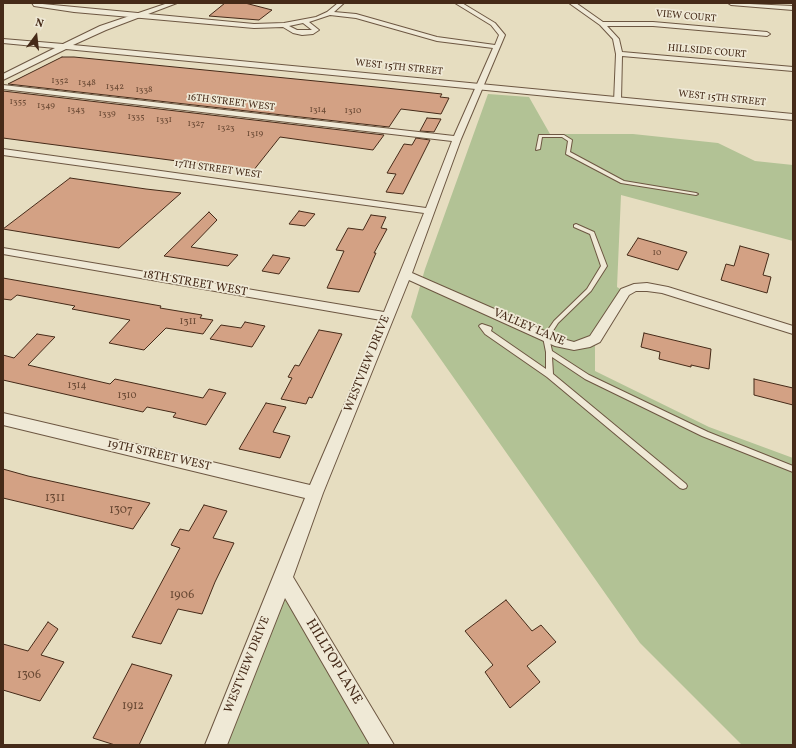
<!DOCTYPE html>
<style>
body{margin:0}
#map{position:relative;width:796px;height:748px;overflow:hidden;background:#e6ddc0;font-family:Vollkorn,serif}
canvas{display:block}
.frame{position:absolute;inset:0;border:4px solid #452a18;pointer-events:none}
.north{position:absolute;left:16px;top:16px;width:40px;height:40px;-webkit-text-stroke:3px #efe9d6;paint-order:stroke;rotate:15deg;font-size:11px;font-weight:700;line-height:16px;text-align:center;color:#452a18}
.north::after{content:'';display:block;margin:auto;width:14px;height:18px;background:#452a18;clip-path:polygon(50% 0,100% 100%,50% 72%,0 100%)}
</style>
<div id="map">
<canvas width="796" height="748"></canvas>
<div class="frame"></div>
<div class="north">N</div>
</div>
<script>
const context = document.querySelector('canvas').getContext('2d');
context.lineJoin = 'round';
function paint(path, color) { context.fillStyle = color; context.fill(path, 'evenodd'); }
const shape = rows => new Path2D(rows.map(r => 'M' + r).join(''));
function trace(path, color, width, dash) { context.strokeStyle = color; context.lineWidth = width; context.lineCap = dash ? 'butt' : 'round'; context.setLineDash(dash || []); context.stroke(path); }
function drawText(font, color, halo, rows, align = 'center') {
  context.font = font + ' Vollkorn,serif'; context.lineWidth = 3.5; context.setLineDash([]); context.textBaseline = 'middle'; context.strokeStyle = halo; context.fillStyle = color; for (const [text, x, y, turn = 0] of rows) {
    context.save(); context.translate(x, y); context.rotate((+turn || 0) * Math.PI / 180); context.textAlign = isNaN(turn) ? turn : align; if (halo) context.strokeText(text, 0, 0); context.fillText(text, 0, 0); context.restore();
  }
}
const green = shape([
 [488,94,529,97,550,134,633,134,718,143,755,161,793,165,793,241,621,195,617,287,625,292,595,339,595,371,709,427,793,458,793,745,742,745,640,643,411,317,425,269],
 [283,578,383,745,216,745]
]);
const building = shape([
 [225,3,245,3,272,10,259,20,209,16,225,3],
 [62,57,74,57,386,88,442,94,440,97,449,98,441,114,401,109,389,127,8,84,62,57],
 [3,91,384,135,373,150,280,137,253,171,3,138,3,91],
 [427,118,441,119,434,132,420,131,427,118],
 [416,138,430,140,403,194,386,192,396,174,387,173,404,144,412,145,416,138],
 [70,178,146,189,181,193,119,248,3,229,70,178],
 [299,211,315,214,305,226,289,224,299,211],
 [209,212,217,220,191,247,238,255,228,266,164,256,209,212],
 [371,215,386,217,381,228,387,229,374,253,376,253,359,292,327,288,344,251,336,250,348,228,363,230,371,215],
 [638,238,687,252,678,270,627,255,638,238],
 [740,246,769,254,763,275,771,277,767,293,721,280,726,264,734,266,740,246],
 [273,255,290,258,279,274,262,271,273,255],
 [3,278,161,306,160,308,202,315,200,318,213,320,203,334,166,328,144,350,109,343,130,320,72,309,75,306,17,295,11,300,3,299,3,278],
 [245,322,265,326,252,347,210,339,221,325,241,328,245,322],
 [319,330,342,334,312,398,309,397,306,404,281,399,292,378,288,377,295,365,299,366,319,330],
 [644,333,711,349,709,369,691,365,691,367,659,359,660,352,641,347,644,333],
 [37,334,55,337,28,365,110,384,115,379,203,398,209,389,226,393,206,425,173,417,176,413,147,407,143,412,3,380,3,355,14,358,37,334],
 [754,379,793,388,793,405,754,395,754,379],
 [266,403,286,407,273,432,290,436,280,458,239,449,266,403],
 [3,469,28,476,150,503,133,529,3,498,3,469],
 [204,505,227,511,213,538,234,543,215,582,202,614,178,609,161,644,132,637,180,548,171,545,180,529,189,531,204,505],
 [506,600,532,631,541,625,556,642,527,666,540,682,510,708,485,672,493,665,465,631,506,600],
 [48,622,58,629,41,655,64,662,40,701,3,690,3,644,28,651,48,622],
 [132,664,172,675,139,745,115,745,93,738,132,664]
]);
const service = shape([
 [539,135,564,135,572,140,570,152,624,181,696,193,698,194,696,195,621,183,566,154,568,141,562,137,542,137,540,149,536,150,539,135],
 [576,224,594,232,607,266,591,291,558,323,549,337,552,351,589,375,708,432,793,466,793,472,702,436,585,379,552,357,553,374,686,484,687,486,686,488,683,489,680,488,547,377,485,334,479,326,480,325,482,324,491,327,492,328,491,331,546,369,546,352,543,337,554,321,587,289,601,266,590,234,574,227,574,225,576,224]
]);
const minor = shape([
 [32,3,254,24,284,23,316,17,327,12,338,3,344,3,334,12,356,14,437,37,495,45,499,35,491,25,455,3,462,3,495,23,505,35,461,139,412,273,563,339,574,342,590,336,621,289,634,284,647,283,668,287,793,326,793,334,662,293,647,291,636,291,629,295,600,342,590,347,574,350,555,346,409,280,323,493,293,577,394,745,370,745,285,598,227,745,205,745,305,498,3,425,3,413,310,485,381,320,3,254,3,248,384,312,424,213,3,155,3,149,426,208,452,141,3,89,3,85,454,136,493,48,437,41,356,18,330,15,309,22,319,30,313,34,302,35,293,33,283,27,254,28,74,12,34,6,32,3],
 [303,23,312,30,297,30,289,26,303,23],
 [569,3,576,3,603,22,653,22,767,32,770,34,767,36,653,26,607,26,619,39,622,52,793,67,793,71,622,56,621,100,614,102,616,54,613,39,600,25,569,3],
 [728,3,793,6,793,10,731,5,728,3]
]);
const tertiary = shape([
 [168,3,177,3,106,30,73,45,793,114,793,120,66,49,3,80,3,74,55,48,3,43,3,39,63,44,100,26,168,3]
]);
const farNumbernames = [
 ["1352",60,81],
 ["1348",87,83],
 ["1342",115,87],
 ["1338",144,90],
 ["1355",18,102],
 ["1349",46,106],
 ["1343",76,110],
 ["1314",318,110],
 ["1310",353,111],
 ["1339",107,114],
 ["1335",136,117],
 ["1331",164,120],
 ["1327",196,124],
 ["1323",226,128],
 ["1319",255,134],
 ["10",657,253]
];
const farStreetnames = [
 ["VIEW COURT",686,17,5],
 ["HILLSIDE COURT",707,52,5],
 ["WEST 15TH STREET",399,68,6],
 ["WEST 15TH STREET",722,99,6],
 ["16TH STREET WEST",231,103,7],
 ["17TH STREET WEST",218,170,8]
];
const numberNames = [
 ["1311",188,322],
 ["1314",77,386],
 ["1310",127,396]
];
const streetNames = [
 ["18TH STREET WEST",195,284,10],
 ["VALLEY LANE",529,328,23],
 ["WESTVIEW DRIVE",368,364,-68],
 ["19TH STREET WEST",159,456,13],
 ["WESTVIEW DRIVE",248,665,-68]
];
const nearNumbernames = [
 ["1311",55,499],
 ["1307",121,511],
 ["1906",182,596],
 ["1306",29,676],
 ["1912",133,707]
];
const nearStreetnames = [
 ["HILLTOP LANE",333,662,59]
];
paint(green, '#b2c295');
paint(building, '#d3a184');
trace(building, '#452a18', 1);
trace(service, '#6d5742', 2);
trace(minor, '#6d5742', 2);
trace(tertiary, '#6d5742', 2);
paint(service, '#efe9d6');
paint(minor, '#efe9d6');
paint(tertiary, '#efe9d6');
drawText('9px', '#684833', null, farNumbernames);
drawText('10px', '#452a18', '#efe9d6', farStreetnames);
drawText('10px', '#684833', null, numberNames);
drawText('12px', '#452a18', '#efe9d6', streetNames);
drawText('12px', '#684833', null, nearNumbernames);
drawText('14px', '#452a18', '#efe9d6', nearStreetnames);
</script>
